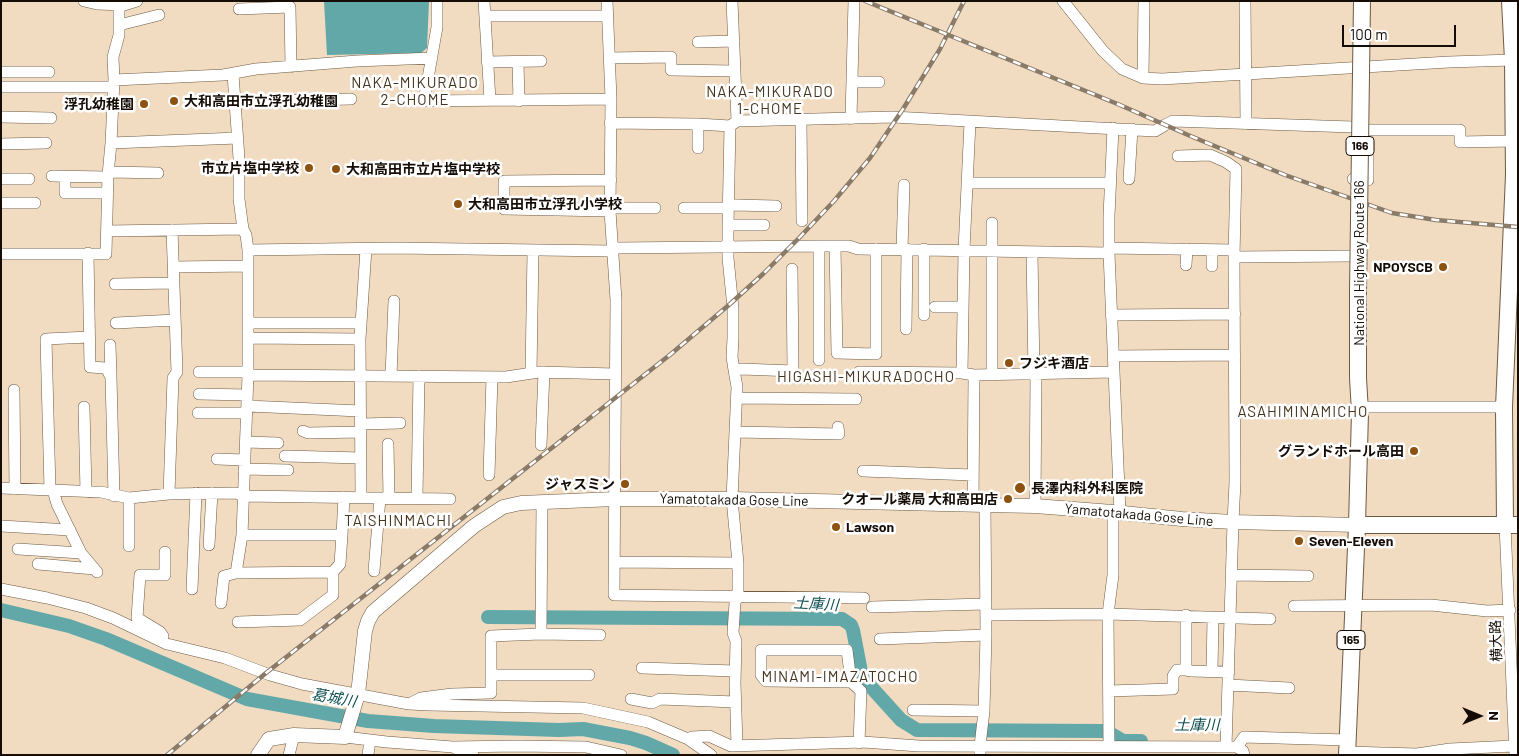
<!DOCTYPE html>
<meta charset="utf-8">
<style>
body{margin:0}
#map{position:relative;width:1519px;height:756px;overflow:hidden;background:#f1dcc2;font-family:Barlow,sans-serif}
canvas{display:block}
.frame{position:absolute;inset:0;border:2px solid #140c05;pointer-events:none}
.north{position:absolute;left:1454px;top:691px;width:50px;height:50px;-webkit-text-stroke:4px #fff;paint-order:stroke;rotate:90deg;font-size:14px;font-weight:700;line-height:20px;text-align:center;color:#140c05}
.north::after{content:'';display:block;margin:auto;width:18px;height:22px;background:#140c05;clip-path:polygon(50% 0,100% 100%,50% 72%,0 100%)}
.scale{position:absolute;left:1342px;top:25px;width:114px;height:22px;box-sizing:border-box;border:2px solid #140c05;border-top:0;padding-left:6px;font-size:15px;line-height:18px;white-space:nowrap;color:#140c05;-webkit-text-stroke:4px #fff;paint-order:stroke}
</style>
<div id="map">
<canvas width="1519" height="756"></canvas>
<div class="frame"></div>
<div class="north">N</div>
<div class="scale">100 m</div>
</div>
<script>
const context = document.querySelector('canvas').getContext('2d');
context.lineJoin = 'round';
function paint(path, color) { context.fillStyle = color; context.fill(path, 'evenodd'); }
const shape = rows => new Path2D(rows.map(r => 'M' + r).join(''));
function trace(path, color, width, dash) { context.strokeStyle = color; context.lineWidth = width; context.lineCap = dash ? 'butt' : 'round'; context.setLineDash(dash || []); context.stroke(path); }
function drawText(font, color, halo, rows, align = 'center') {
  context.font = font + ' Barlow,"Noto Sans JP",sans-serif'; context.lineWidth = 5; context.setLineDash([]); context.textBaseline = 'middle'; context.strokeStyle = halo; context.fillStyle = color; for (const [text, x, y, turn = 0] of rows) {
    context.save(); context.translate(x, y); context.rotate((+turn || 0) * Math.PI / 180); context.textAlign = isNaN(turn) ? turn : align; if (halo) context.strokeText(text, 0, 0); context.fillText(text, 0, 0); context.restore();
  }
}
const water = shape([
 [324,1,429,1,427,48,421,53,327,55]
]);
const river = shape([
 [1,610,69,626,106,639,247,699,368,721,434,726,559,730,583,729,630,738,646,743,673,755],
 [488,617,842,619,851,625,853,630,862,677,901,720,917,730,1103,731,1113,735,1123,741,1141,741]
]);
const minor = shape([
 [84,1,97,4,124,5,137,1],
 [437,1,437,27,424,101,611,99],
 [484,1,490,100],
 [607,1,611,99,610,211,616,300,614,595,864,598],
 [732,1,737,121],
 [1063,1,1103,51,1122,69,1143,78,1162,79,1449,62,1513,60],
 [1245,1,1246,124],
 [239,9,290,7,291,67],
 [485,16,607,16],
 [119,25,159,15],
 [698,42,734,41],
 [609,58,671,57,671,70,735,71],
 [487,62,541,61],
 [518,62,519,101],
 [1,72,49,72],
 [233,74,239,158,239,199,243,229],
 [1143,78,1144,1],
 [114,80,113,57,119,35,119,1],
 [852,82,879,82],
 [1,87,113,87],
 [235,102,351,99],
 [1,117,51,118],
 [851,119,854,1],
 [801,120,802,221],
 [610,123,698,124,730,126,737,121,893,117,1155,131,1165,125,1173,121,1353,127],
 [698,124,698,148],
 [730,126,728,225,728,258,733,308,733,338,732,357,734,370],
 [1113,128,1109,216,1109,253,1120,513],
 [1368,130,1460,130,1460,142,1514,141],
 [111,143,238,138],
 [1,144,46,143],
 [1178,156,1210,155,1226,162,1236,169,1234,257,1235,482,1233,522,1226,747],
 [52,176,106,177,111,172,158,173],
 [65,177,65,193,108,193],
 [1,179,29,179],
 [1129,179,1132,129],
 [1353,179,1368,180,1368,158],
 [967,183,1111,183],
 [1,203,35,203],
 [610,208,655,208],
 [684,208,724,208,734,205,776,206],
 [610,211,504,209,504,181,611,180],
 [992,223,992,375],
 [728,225,764,225],
 [107,231,243,229,246,235,248,250,248,375,242,535,236,573,224,576,221,603],
 [819,246,819,360],
 [835,246,837,353,876,354,876,249],
 [1109,248,1234,250],
 [902,249,904,185],
 [924,249,924,315],
 [248,250,394,248,612,251,617,248,819,246,849,246,858,249,1109,253],
 [1212,250,1212,266],
 [1032,252,1034,374],
 [88,253,90,367,106,368,111,377,114,496],
 [1,254,106,254,108,175,111,143,114,80,223,75,256,69,357,61,432,58],
 [1234,257,1353,256],
 [1186,265,1187,249],
 [174,267,248,266],
 [115,284,174,283],
 [935,307,963,307],
 [1111,315,1235,314],
 [116,323,175,320],
 [248,323,361,323],
 [906,329,907,249],
 [248,338,360,339],
 [110,345,111,375],
 [1113,356,1235,355],
 [199,372,246,372,248,375,506,377,539,372,615,374],
 [859,372,962,373,974,375,1113,372],
 [531,373,533,251],
 [962,373,964,250,970,122],
 [391,376,394,301],
 [14,390,15,489],
 [199,394,247,395],
 [736,398,856,399],
 [247,406,360,411],
 [84,407,86,492],
 [1360,407,1504,407],
 [198,413,246,413],
 [361,424,400,423],
 [303,431,308,433,361,432],
 [735,432,839,434,838,427],
 [245,442,278,443],
 [388,444,389,498],
 [541,445,544,372],
 [285,456,361,458],
 [217,459,245,460],
 [244,469,288,470],
 [863,471,973,475],
 [489,475,492,377],
 [1,488,101,492,129,498,169,494,236,493,243,496,450,499],
 [50,490,46,339,89,337],
 [53,490,57,504,81,553,97,572],
 [169,494,173,378,177,372,172,230],
 [361,497,360,339,366,249],
 [129,498,129,546],
 [417,498,419,376],
 [973,505,974,375],
 [1035,506,1036,373],
 [1505,525,1515,755],
 [1,526,70,530],
 [342,535,344,497],
 [209,545,212,493],
 [18,549,81,553],
 [614,562,738,563],
 [38,564,94,569],
 [374,571,380,498],
 [236,573,333,572],
 [1231,575,1308,576],
 [1,589,47,598,86,608,113,618,167,644,225,658,270,675,302,684,409,704,429,705,583,708,648,722,688,739,711,755],
 [192,589,196,493],
 [1294,606,1431,605,1487,611,1510,610],
 [872,607,986,604],
 [986,615,1108,614,1270,619],
 [1186,615,1186,670,1191,671,1229,672],
 [238,622,300,620,333,595,333,572,340,564,342,535,242,535],
 [541,634,542,502],
 [163,636,160,632,137,618,140,575,165,575,165,552],
 [880,639,986,635],
 [642,668,735,671],
 [1212,671,1213,617],
 [491,675,589,675],
 [851,682,766,681,761,675,761,650,847,650,851,682,861,691,859,743],
 [1228,685,1289,688],
 [1109,691,1173,689,1173,676,1177,670,1186,670],
 [631,699,652,703,660,699,735,702],
 [413,702,421,698,452,694,491,693,491,636,541,634,600,635],
 [913,710,984,711],
 [345,737,387,742,453,747,518,746,586,747,621,755],
 [688,739,692,737,709,736,731,746,863,742,919,746,1237,747,1243,751,1244,755],
 [737,745,735,683,736,641,733,633,735,602,738,597,738,563,732,499,737,387,734,370,742,369,793,371,792,269],
 [1109,747,1108,614,1113,575,1113,512],
 [1237,747,1244,737,1347,740],
 [455,748,467,754,473,755],
 [1347,752,1417,754,1450,749,1514,746],
 [289,755,294,735],
 [368,755,370,740],
 [980,755,980,746,984,711,986,635,985,505]
]);
const major = shape([
 [258,755,269,739,294,735,345,737,358,694,365,631,368,621,373,612,474,526,503,507,521,503,615,499,732,499,985,505,1035,506,1113,512,1182,519,1233,522,1357,525]
]);
const highway = shape([
 [1357,525,1518,525],
 [1505,525,1504,407,1514,175,1513,60,1510,1],
 [1347,755,1357,525,1360,412,1358,378,1358,291]
]);
const rail = shape([
 [865,1,1120,105,1188,135,1285,175,1392,213,1436,220,1518,227],
 [167,755,266,673,671,354,730,304,763,274,799,238,834,201,870,158,903,109,940,49,964,1]
]);
const highwayBridge = shape([
 [1358,291,1362,1]
]);
const markers = [
 [174,101,5,"#8d5110"],
 [144,104,5,"#8d5110"],
 [309,168,5,"#8d5110"],
 [336,169,5,"#8d5110"],
 [458,204,5,"#8d5110"],
 [1443,267,5,"#8d5110"],
 [1009,363,5,"#8d5110"],
 [1414,451,5,"#8d5110"],
 [625,484,5,"#8d5110"],
 [1020,488,6,"#8d5110"],
 [1008,499,5,"#8d5110"],
 [836,527,5,"#8d5110"],
 [1299,541,5,"#8d5110"]
];
const shields = [
 [1360,146,28],
 [1351,640,28]
];
const shieldNames = [
 ["166",1360,146],
 ["165",1351,640]
];
const poiNames = [
 ["大和高田市立浮孔幼稚園",184,101],
 ["浮孔幼稚園",134,104,"right"],
 ["市立片塩中学校",299,168,"right"],
 ["大和高田市立片塩中学校",346,169],
 ["大和高田市立浮孔小学校",468,204],
 ["NPOYSCB",1433,267,"right"],
 ["フジキ酒店",1019,363],
 ["グランドホール高田",1404,451,"right"],
 ["ジャスミン",615,484,"right"],
 ["長澤内科外科医院",1031,488],
 ["クオール薬局 大和高田店",998,499,"right"],
 ["Lawson",846,527],
 ["Seven-Eleven",1309,541]
];
const streetNames = [
 ["National Highway Route 166",1359,263,-90],
 ["Yamatotakada Gose Line",734,500,1],
 ["Yamatotakada Gose Line",1139,515,5],
 ["横大路",1496,641,-92]
];
const neighbourhoodNames = [
 ["NAKA-MIKURADO",415,83],
 ["2-CHOME",415,100],
 ["NAKA-MIKURADO",770,92],
 ["1-CHOME",770,109],
 ["HIGASHI-MIKURADOCHO",866,377],
 ["ASAHIMINAMICHO",1303,412],
 ["TAISHINMACHI",398,521],
 ["MINAMI-IMAZATOCHO",840,677]
];
const waterNames = [
 ["土庫川",816,604,3],
 ["葛城川",334,698,10],
 ["土庫川",1197,725]
];
paint(water, '#62a8a9');
trace(river, '#62a8a9', 14);
trace(minor, '#6d5a43', 12);
trace(major, '#6d5a43', 15);
trace(highway, '#6d5a43', 18);
trace(minor, '#fff', 11);
trace(major, '#fff', 14);
trace(highway, '#fff', 16);
trace(rail, '#8a7b69', 4.5);
trace(rail, '#fff', 2.5, [8]);
trace(highwayBridge, '#6d5a43', 18, []);
trace(highwayBridge, '#fff', 16);
for (const [x, y, r, color] of markers) { const dot = new Path2D(); dot.arc(x, y, r, 0, 2 * Math.PI); context.fillStyle = color; context.fill(dot); trace(dot, '#fff', 2); }
for (const [x, y, w] of shields) { const box = new Path2D(); box.roundRect(x - w / 2, y - 9.5, w, 19, 4); context.fillStyle = '#fff'; context.fill(box); trace(box, '#140c05', 1); }
drawText('bold 12px', '#140c05', null, shieldNames);
drawText('bold 14px', '#140c05', '#fff', poiNames, 'left');
drawText('14px', '#140c05', '#fff', streetNames);
context.letterSpacing = '1px';
drawText('15px', '#45341e', '#fff', neighbourhoodNames);
context.letterSpacing = '0px';
drawText('italic 15px', '#0b4c4d', '#fff', waterNames);
</script>
